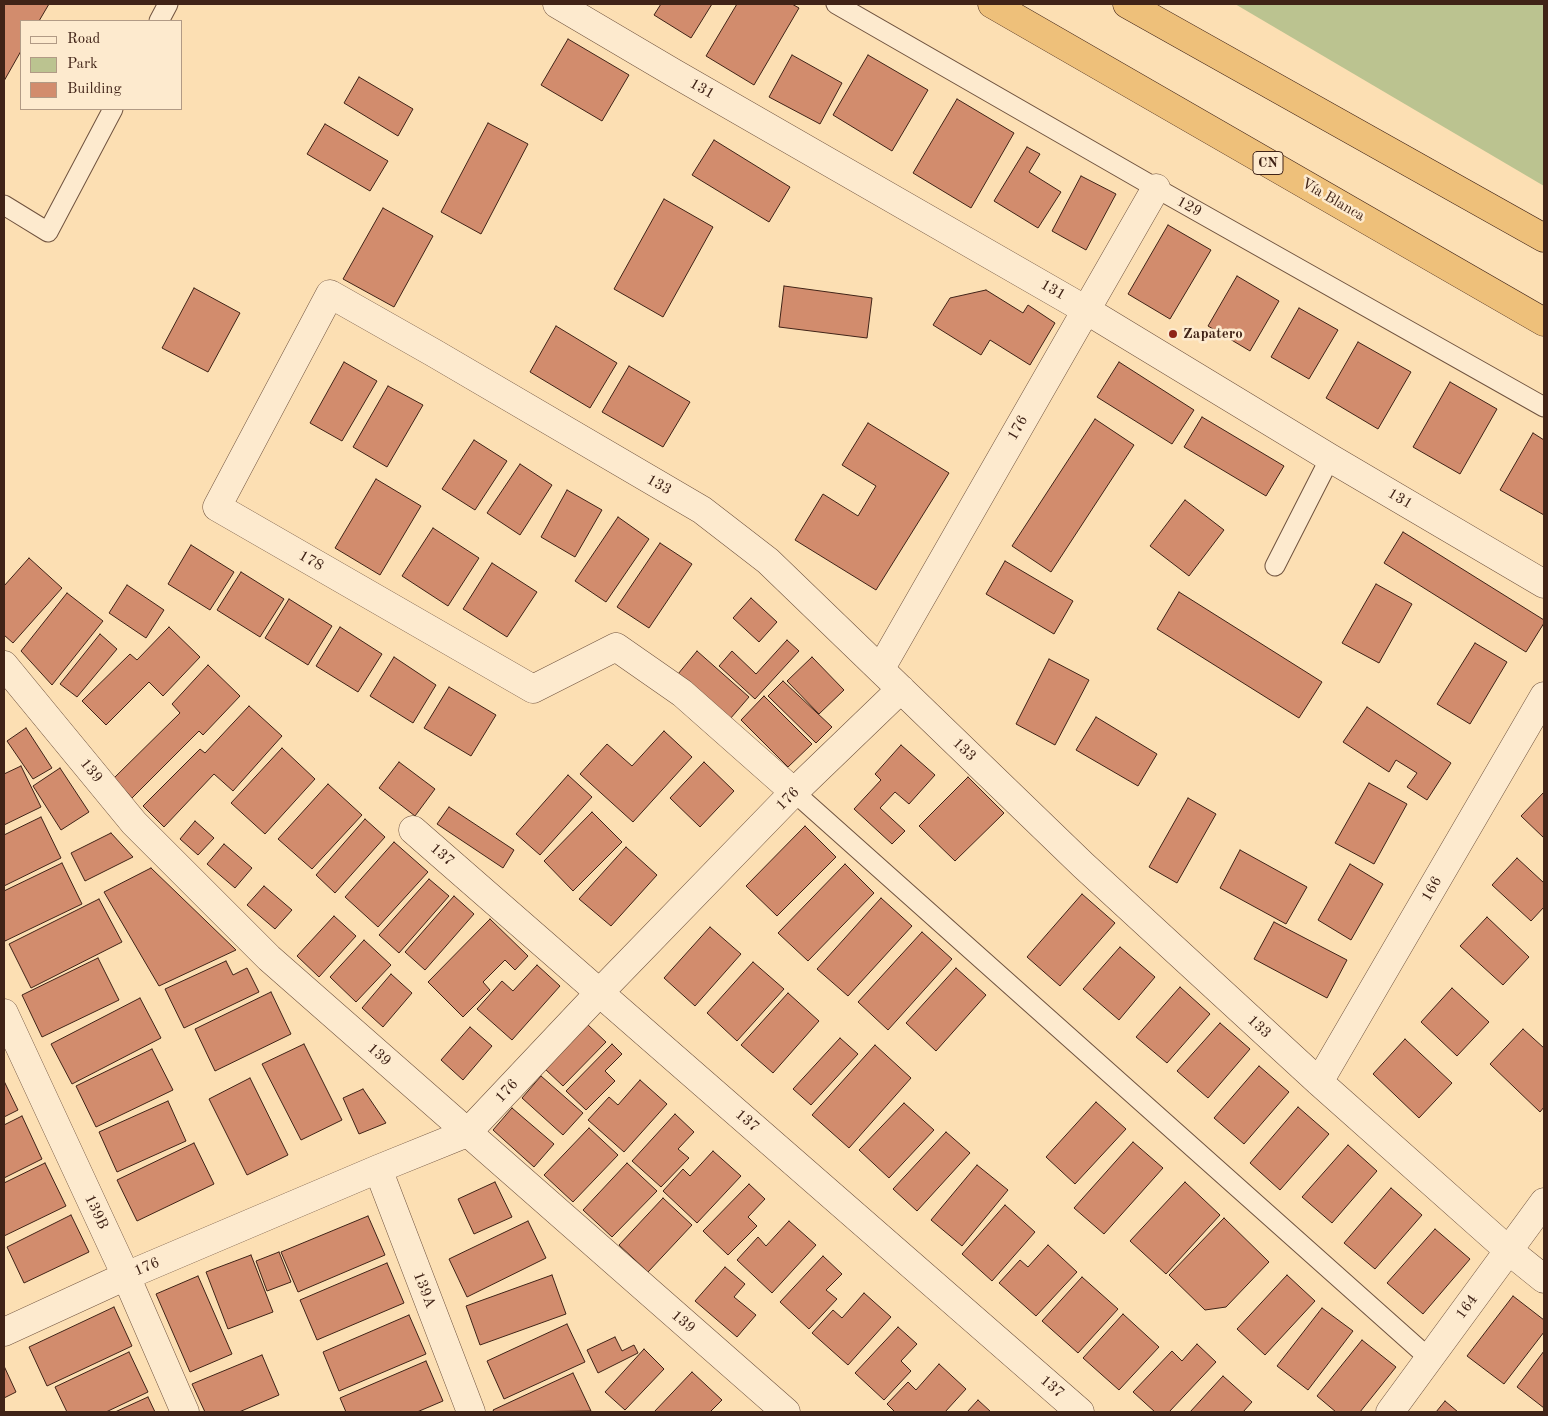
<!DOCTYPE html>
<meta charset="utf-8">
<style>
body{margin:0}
#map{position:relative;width:1548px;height:1416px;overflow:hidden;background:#fcdfb3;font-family:"Old Standard TT",serif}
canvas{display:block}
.frame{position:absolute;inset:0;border:5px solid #402317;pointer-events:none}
.legend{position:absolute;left:20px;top:20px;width:162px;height:90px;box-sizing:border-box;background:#fdeace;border:1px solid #b19a85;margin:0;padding:6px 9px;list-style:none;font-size:15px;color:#402317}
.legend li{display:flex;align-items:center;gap:10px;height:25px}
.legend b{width:25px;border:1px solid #b19a85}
</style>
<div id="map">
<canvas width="1548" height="1416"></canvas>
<div class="frame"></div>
<ul class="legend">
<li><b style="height:6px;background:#fdeace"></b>Road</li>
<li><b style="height:14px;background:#bbc390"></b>Park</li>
<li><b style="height:14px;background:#d28c6d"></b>Building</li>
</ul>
</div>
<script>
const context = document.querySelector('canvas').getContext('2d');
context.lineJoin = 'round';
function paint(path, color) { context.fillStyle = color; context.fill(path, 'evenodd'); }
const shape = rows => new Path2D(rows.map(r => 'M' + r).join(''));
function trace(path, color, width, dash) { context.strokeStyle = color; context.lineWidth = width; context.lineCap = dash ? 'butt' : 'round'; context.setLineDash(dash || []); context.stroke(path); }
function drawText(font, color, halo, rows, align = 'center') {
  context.font = font + ' "Old Standard TT",serif'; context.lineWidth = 5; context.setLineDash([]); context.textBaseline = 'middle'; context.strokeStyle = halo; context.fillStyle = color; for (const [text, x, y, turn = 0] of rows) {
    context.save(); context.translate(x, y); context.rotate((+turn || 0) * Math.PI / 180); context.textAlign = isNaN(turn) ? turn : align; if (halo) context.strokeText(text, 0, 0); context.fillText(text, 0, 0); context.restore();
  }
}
const green = shape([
 [1235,4,1544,4,1544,186]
]);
const building = shape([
 [4,4,49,4,39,21,21,21,21,51,4,81,4,4],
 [661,4,712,4,691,38,654,15,661,4],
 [737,4,792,4,799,8,754,85,706,56,737,4],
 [568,39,629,75,602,121,541,85,568,39],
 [792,55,842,83,820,124,769,97,792,55],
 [868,55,928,90,892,151,833,115,868,55],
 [359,77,413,109,398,136,344,103,359,77],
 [957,99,1014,133,971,208,913,173,957,99],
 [488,123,528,144,481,234,441,212,488,123],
 [325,124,388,161,370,191,307,154,325,124],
 [714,140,790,187,769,222,692,175,714,140],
 [1027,147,1040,154,1029,172,1061,192,1038,228,994,201,1027,147],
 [1081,176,1116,194,1086,250,1052,231,1081,176],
 [664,199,713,227,663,317,614,289,664,199],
 [383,208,433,236,394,307,343,279,383,208],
 [1168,225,1211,250,1170,319,1128,294,1168,225],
 [1237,276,1279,301,1250,351,1208,326,1237,276],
 [784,286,872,298,867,338,779,327,784,286],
 [194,288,240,313,208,372,162,348,194,288],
 [986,290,1023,313,1028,305,1055,323,1030,365,990,340,981,355,933,325,950,298,986,290],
 [1299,308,1338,330,1309,379,1271,357,1299,308],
 [556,326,617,363,590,408,530,372,556,326],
 [1358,342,1411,372,1378,429,1326,398,1358,342],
 [344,362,377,381,342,441,310,423,344,362],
 [1119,362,1194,410,1172,444,1097,397,1119,362],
 [629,366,690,402,663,447,602,412,629,366],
 [1450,382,1497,409,1460,474,1413,447,1450,382],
 [388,386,423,405,387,467,353,447,388,386],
 [1202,417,1284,466,1266,496,1184,447,1202,417],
 [1095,419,1134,445,1051,572,1012,546,1095,419],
 [868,423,949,473,876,590,795,540,823,494,858,516,876,486,842,465,868,423],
 [1533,433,1544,440,1544,515,1500,490,1533,433],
 [474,440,507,461,475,510,442,489,474,440],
 [520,464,552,485,520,535,487,513,520,464],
 [376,479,421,506,380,575,335,548,376,479],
 [567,490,602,510,575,557,541,537,567,490],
 [1185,500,1224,530,1189,576,1150,546,1185,500],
 [618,517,649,539,606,602,575,581,618,517],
 [433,528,479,558,448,606,402,576,433,528],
 [1403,532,1544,620,1544,623,1526,652,1384,563,1403,532],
 [660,543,692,564,649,628,617,607,660,543],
 [191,545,234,572,210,610,168,584,191,545],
 [29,558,62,588,13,643,4,635,4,586,29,558],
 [1005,561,1073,601,1054,634,986,594,1005,561],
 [492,563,537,592,507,637,463,609,492,563],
 [241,572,284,599,260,637,217,610,241,572],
 [1376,584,1412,604,1379,663,1342,643,1376,584],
 [127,585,164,610,146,638,109,613,127,585],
 [1179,592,1322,682,1299,718,1157,629,1179,592],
 [67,593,103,621,52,685,21,651,67,593],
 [751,598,777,622,759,642,733,618,751,598],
 [289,599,332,626,308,665,265,638,289,599],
 [169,627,200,657,163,696,149,682,106,725,82,701,130,654,137,660,169,627],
 [340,627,382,654,358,692,316,666,340,627],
 [100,634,117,649,77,697,60,684,100,634],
 [787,640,799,651,755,699,719,666,732,651,756,674,787,640],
 [1475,643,1507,662,1470,724,1437,704,1475,643],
 [697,651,749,697,730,719,678,674,697,651],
 [394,657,436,685,413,723,370,696,394,657],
 [812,657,844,690,819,714,787,681,812,657],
 [1049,659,1089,680,1055,745,1016,724,1049,659],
 [208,665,240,696,203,735,199,731,132,798,114,778,180,713,172,704,208,665],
 [783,681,832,727,816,743,768,696,783,681],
 [449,687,496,715,471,756,424,728,449,687],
 [764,696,812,744,788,767,741,720,764,696],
 [249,706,282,736,233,791,214,774,164,827,143,806,200,749,205,753,249,706],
 [1367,707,1451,763,1427,800,1407,787,1417,773,1396,760,1389,772,1343,742,1367,707],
 [1096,717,1157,754,1138,786,1076,750,1096,717],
 [26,728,52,768,33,779,7,741,26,728],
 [664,731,692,757,633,822,580,774,607,744,632,766,664,731],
 [901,745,935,775,909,804,895,792,880,808,905,831,892,844,854,809,881,780,875,774,901,745],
 [282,748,315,779,265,834,231,803,282,748],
 [399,762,435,789,415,816,379,788,399,762],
 [704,762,734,791,700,827,670,798,704,762],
 [21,766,41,807,4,825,4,774,21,766],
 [60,768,89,812,61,830,33,786,60,768],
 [568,775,592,797,540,855,516,834,568,775],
 [968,777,1004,813,955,861,919,826,968,777],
 [1369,783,1407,804,1374,864,1335,843,1369,783],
 [328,784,362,815,312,869,278,839,328,784],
 [1544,792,1544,838,1521,816,1544,792],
 [1188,798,1216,814,1177,883,1149,867,1188,798],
 [449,807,514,850,503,868,437,824,449,807],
 [592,812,622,842,573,891,544,861,592,812],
 [41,817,61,858,4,886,4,835,41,817],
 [365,819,385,837,335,893,316,875,365,819],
 [195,821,214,838,198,855,180,839,195,821],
 [805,826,836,857,777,916,746,886,805,826],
 [111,833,133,857,85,881,71,853,111,833],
 [394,842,428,872,378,927,345,897,394,842],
 [224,844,252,868,235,888,207,864,224,844],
 [626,847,657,875,611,926,579,899,626,847],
 [1240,850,1307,887,1286,924,1220,888,1240,850],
 [1517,858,1544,883,1544,907,1531,921,1492,885,1517,858],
 [62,863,82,904,5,941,4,938,4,891,62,863],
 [845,864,874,893,808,961,778,933,845,864],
 [1350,864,1383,884,1351,940,1318,920,1350,864],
 [151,868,236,950,159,986,104,892,151,868],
 [429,879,449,896,399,953,379,935,429,879],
 [264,886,292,910,275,929,247,905,264,886],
 [1082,894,1115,923,1060,986,1027,957,1082,894],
 [454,896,474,914,425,970,405,952,454,896],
 [881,898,912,926,848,996,817,969,881,898],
 [99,899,122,942,31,988,9,944,99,899],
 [334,916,356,936,319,977,297,956,334,916],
 [1487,917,1529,957,1503,985,1460,946,1487,917],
 [490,919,528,956,515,970,505,960,483,982,490,990,463,1017,428,982,490,919],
 [1274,922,1347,960,1327,998,1254,959,1274,922],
 [710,927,741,954,695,1006,664,978,710,927],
 [922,932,952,959,888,1030,858,1002,922,932],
 [364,940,391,965,356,1002,330,977,364,940],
 [1120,947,1155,977,1119,1020,1083,989,1120,947],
 [98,958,119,1000,42,1037,22,995,98,958],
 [226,961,233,975,247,968,259,992,184,1028,165,989,226,961],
 [753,962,784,989,737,1041,707,1013,753,962],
 [537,965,560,986,512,1040,477,1009,502,981,513,991,537,965],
 [956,968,986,995,936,1051,906,1023,956,968],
 [391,974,412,993,383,1027,362,1008,391,974],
 [1180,987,1210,1014,1167,1063,1136,1037,1180,987],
 [1452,988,1489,1022,1457,1056,1421,1022,1452,988],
 [271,992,291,1034,215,1071,195,1029,271,992],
 [788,993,819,1021,773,1073,741,1045,788,993],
 [140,998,161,1038,72,1084,51,1044,140,998],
 [1220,1023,1250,1049,1208,1098,1177,1071,1220,1023],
 [588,1025,606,1042,563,1086,545,1069,588,1025],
 [470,1027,492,1046,463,1080,441,1060,470,1027],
 [1523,1029,1544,1048,1544,1107,1540,1112,1490,1064,1523,1029],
 [840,1038,858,1054,811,1105,793,1089,840,1038],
 [1405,1039,1452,1083,1419,1118,1373,1074,1405,1039],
 [304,1044,342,1120,301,1140,262,1064,304,1044],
 [612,1044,622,1054,605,1071,615,1081,586,1110,566,1091,612,1044],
 [875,1045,911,1078,849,1148,812,1115,875,1045],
 [152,1049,173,1090,96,1127,76,1086,152,1049],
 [1259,1066,1289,1092,1244,1144,1214,1118,1259,1066],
 [541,1076,583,1113,563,1135,522,1098,541,1076],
 [250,1078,288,1155,247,1175,209,1099,250,1078],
 [640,1080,667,1104,624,1152,588,1120,609,1097,618,1105,640,1080],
 [4,1081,18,1110,4,1117,4,1081],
 [363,1089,386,1123,359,1134,343,1098,363,1089],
 [168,1101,186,1141,117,1172,99,1132,168,1101],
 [1096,1102,1126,1129,1075,1184,1046,1157,1096,1102],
 [904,1103,934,1130,889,1178,859,1150,904,1103],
 [1298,1107,1329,1134,1280,1190,1250,1163,1298,1107],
 [512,1108,554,1144,534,1167,493,1130,512,1108],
 [675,1114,694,1132,678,1149,689,1158,661,1187,632,1161,675,1114],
 [22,1116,42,1159,4,1178,4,1125,22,1116],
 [589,1128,618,1155,573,1202,544,1175,589,1128],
 [946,1132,970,1153,917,1211,893,1189,946,1132],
 [1133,1142,1163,1168,1104,1234,1074,1208,1133,1142],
 [194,1143,214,1184,137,1221,117,1180,194,1143],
 [1348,1145,1377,1171,1332,1223,1302,1197,1348,1145],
 [713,1151,741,1176,697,1223,663,1191,683,1169,690,1176,713,1151],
 [45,1163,66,1206,4,1236,4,1183,45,1163],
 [627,1163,657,1191,612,1237,583,1210,627,1163],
 [977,1165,1008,1190,962,1246,931,1220,977,1165],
 [495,1182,512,1217,474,1234,458,1199,495,1182],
 [1185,1182,1220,1215,1166,1274,1130,1241,1185,1182],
 [749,1184,765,1199,748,1217,757,1226,728,1255,703,1231,749,1184],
 [1391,1188,1422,1215,1375,1269,1344,1243,1391,1188],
 [663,1198,692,1225,648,1272,619,1245,663,1198],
 [1005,1205,1035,1232,992,1281,962,1254,1005,1205],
 [71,1215,89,1252,24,1283,7,1247,71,1215],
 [368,1216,385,1255,298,1292,281,1252,368,1216],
 [1224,1218,1269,1262,1226,1307,1205,1310,1169,1275,1224,1218],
 [528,1221,546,1258,467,1297,449,1259,528,1221],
 [789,1221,816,1245,772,1293,737,1260,758,1237,766,1246,789,1221],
 [1435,1229,1470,1259,1423,1314,1387,1283,1435,1229],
 [1048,1245,1077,1272,1036,1316,999,1283,1020,1260,1028,1267,1048,1245],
 [279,1252,291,1282,267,1291,256,1261,279,1252],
 [251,1255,273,1312,228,1329,206,1272,251,1255],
 [823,1256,842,1274,826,1290,837,1299,809,1329,780,1302,823,1256],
 [387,1263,404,1303,317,1340,300,1300,387,1263],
 [725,1267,745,1284,734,1297,756,1315,737,1337,695,1301,725,1267],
 [552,1275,566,1314,480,1345,466,1306,552,1275],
 [1287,1275,1315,1301,1265,1355,1237,1329,1287,1275],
 [198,1276,232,1354,190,1372,156,1294,198,1276],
 [1082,1277,1118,1309,1078,1353,1042,1321,1082,1277],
 [864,1293,891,1317,848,1365,812,1333,833,1310,842,1318,864,1293],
 [1513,1296,1544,1320,1544,1332,1504,1384,1467,1356,1513,1296],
 [114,1307,132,1346,47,1386,29,1347,114,1307],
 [1322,1308,1353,1331,1308,1390,1277,1366,1322,1308],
 [1123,1314,1159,1347,1119,1390,1083,1358,1123,1314],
 [409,1315,426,1354,339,1391,323,1352,409,1315],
 [567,1324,585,1362,504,1399,487,1361,567,1324],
 [898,1327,917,1344,901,1361,911,1371,884,1400,855,1373,898,1327],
 [615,1337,622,1351,634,1345,638,1353,598,1373,587,1350,615,1337],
 [1362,1340,1396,1367,1360,1412,1336,1412,1317,1396,1362,1340],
 [1197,1344,1216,1362,1169,1412,1155,1412,1133,1392,1172,1351,1182,1361,1197,1344],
 [644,1349,664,1369,625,1410,605,1392,644,1349],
 [1544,1351,1544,1408,1517,1387,1544,1351],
 [129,1352,148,1392,106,1412,67,1412,55,1387,129,1352],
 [262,1355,279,1395,239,1412,205,1412,192,1384,262,1355],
 [426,1361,443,1401,417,1412,346,1412,340,1398,426,1361],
 [939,1364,966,1389,945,1412,895,1412,887,1404,908,1382,916,1390,939,1364],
 [4,1366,16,1392,4,1398,4,1366],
 [692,1372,722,1400,710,1412,654,1412,692,1372],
 [573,1373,591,1411,494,1412,493,1410,573,1373],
 [1223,1376,1252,1402,1243,1412,1190,1412,1223,1376],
 [148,1397,155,1412,115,1412,148,1397],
 [978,1400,991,1412,967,1412,978,1400],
 [1445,1401,1458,1412,1436,1412,1445,1401]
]);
const lane = shape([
 [836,4,1156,188,1544,407],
 [159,21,168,4],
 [4,205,48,232,113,109],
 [1275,566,1330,458],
 [794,792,1430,1359]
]);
const street = shape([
 [557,4,674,73,1086,310,1330,458,1544,584],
 [4,665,134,823,269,958,786,1412],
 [881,668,1156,188],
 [794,792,682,693,616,647,533,689,217,507,330,294,434,353,702,510,768,561,1083,865,1319,1082,1508,1250,1544,1279],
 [413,830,1080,1412],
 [4,1013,126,1276,185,1412],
 [1319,1082,1544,696],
 [378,1169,471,1412],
 [4,1332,126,1276,378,1169,467,1133,600,992,794,792,901,689],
 [1390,1412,1544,1202]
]);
const highway = shape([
 [992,4,1544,322],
 [1127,4,1544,238]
]);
const markers = [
 [1173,334,5,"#8f2418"]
];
const shields = [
 [1268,163,30]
];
const shieldNames = [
 ["CN",1268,163]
];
const streetNames = [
 ["131",702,89,30],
 ["Vía Blanca",1333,200,30],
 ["129",1189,207,29],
 ["131",1053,290,30],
 ["176",1018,428,-60],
 ["133",659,485,30],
 ["131",1400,499,31],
 ["178",311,561,30],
 ["133",964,750,44],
 ["139",91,771,51],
 ["176",788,799,-45],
 ["137",442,855,41],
 ["166",1432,889,-60],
 ["133",1259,1027,43],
 ["139",379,1055,42],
 ["176",507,1091,-47],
 ["137",747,1121,41],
 ["139B",96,1212,65],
 ["176",147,1267,-23],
 ["139A",424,1290,69],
 ["164",1467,1307,-54],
 ["139",683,1322,41],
 ["137",1052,1387,41]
];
const poiNames = [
 ["Zapatero",1183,334]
];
paint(green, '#bbc390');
paint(building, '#d28c6d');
trace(building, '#402317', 1);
trace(lane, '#6f523e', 21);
trace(street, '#6f523e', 29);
trace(highway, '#402317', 29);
trace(lane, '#fdeace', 19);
trace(street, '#fdeace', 28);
trace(highway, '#eec07a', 28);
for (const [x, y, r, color] of markers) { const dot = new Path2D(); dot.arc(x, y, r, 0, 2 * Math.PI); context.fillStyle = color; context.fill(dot); trace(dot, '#fdeace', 2); }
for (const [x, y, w] of shields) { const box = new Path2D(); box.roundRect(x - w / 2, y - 11.5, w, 23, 4); context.fillStyle = '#fdeace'; context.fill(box); trace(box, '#402317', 1); }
drawText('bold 14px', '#402317', null, shieldNames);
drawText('15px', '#402317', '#fdeace', streetNames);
drawText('bold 15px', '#402317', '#fdeace', poiNames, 'left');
</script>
